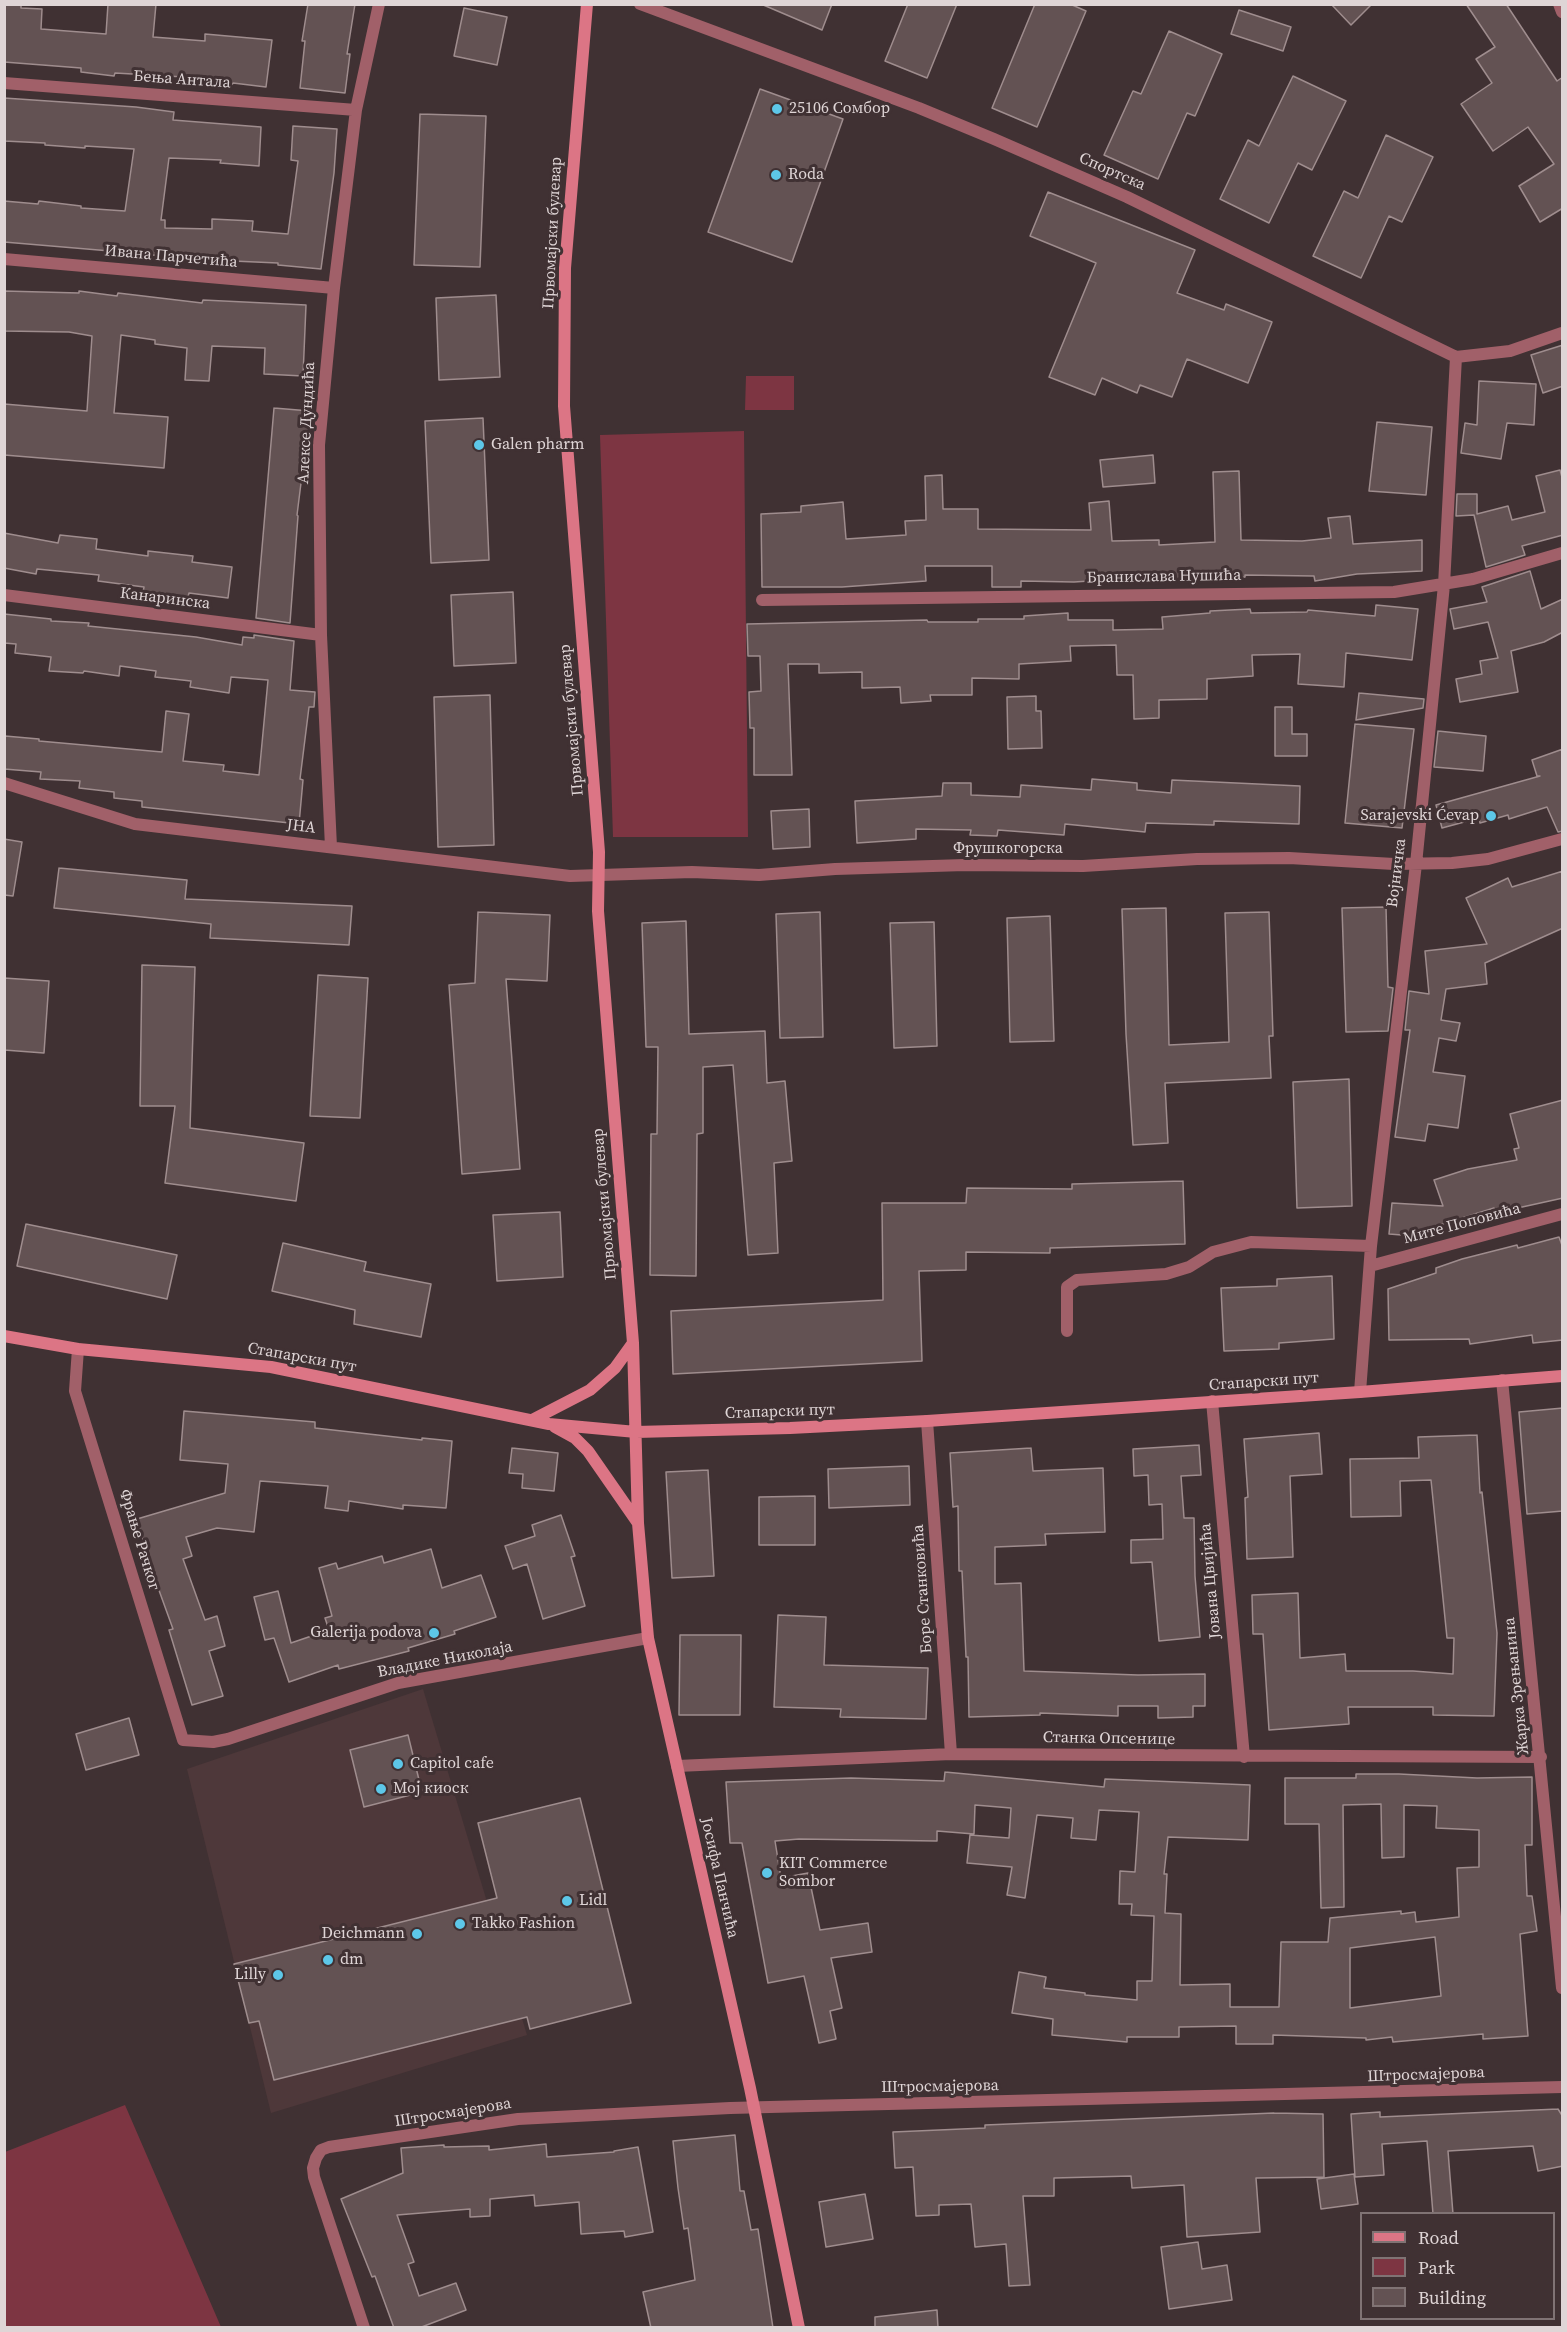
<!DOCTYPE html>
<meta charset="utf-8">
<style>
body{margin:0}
#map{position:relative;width:1567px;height:2332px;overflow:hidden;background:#403133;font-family:"Source Serif 4",serif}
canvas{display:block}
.frame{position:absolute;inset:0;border:6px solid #dfd5d6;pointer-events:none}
.legend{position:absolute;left:1360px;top:2212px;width:195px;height:108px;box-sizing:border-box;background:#403133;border:2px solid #807374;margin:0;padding:8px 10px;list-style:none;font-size:18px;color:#dfd5d6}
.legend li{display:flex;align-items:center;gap:12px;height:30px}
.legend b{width:30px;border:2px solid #807374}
</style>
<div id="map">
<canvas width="1567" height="2332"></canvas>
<div class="frame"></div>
<ul class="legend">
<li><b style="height:8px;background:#dc7585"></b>Road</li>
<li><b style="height:16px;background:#7d3542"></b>Park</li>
<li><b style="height:16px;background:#635253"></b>Building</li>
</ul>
</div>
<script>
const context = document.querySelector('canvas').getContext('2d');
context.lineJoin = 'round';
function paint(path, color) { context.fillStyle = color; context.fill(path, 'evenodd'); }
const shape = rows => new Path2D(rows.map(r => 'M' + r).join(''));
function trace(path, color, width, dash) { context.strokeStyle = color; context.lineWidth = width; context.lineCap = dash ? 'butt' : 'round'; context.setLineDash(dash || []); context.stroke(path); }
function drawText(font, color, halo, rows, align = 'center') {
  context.font = font + ' "Source Serif 4",serif'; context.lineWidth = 6; context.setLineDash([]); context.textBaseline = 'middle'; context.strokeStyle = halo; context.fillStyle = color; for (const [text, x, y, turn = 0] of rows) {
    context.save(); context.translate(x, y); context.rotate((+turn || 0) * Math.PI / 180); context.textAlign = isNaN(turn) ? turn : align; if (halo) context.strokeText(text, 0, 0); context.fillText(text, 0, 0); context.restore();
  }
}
const built = shape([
 [423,1689,527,2035,271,2113,187,1769]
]);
const green = shape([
 [746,376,794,376,794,410,745,410],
 [744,431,748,837,613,837,600,435],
 [125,2105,221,2327,5,2327,5,2152]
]);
const building = shape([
 [4,4,21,4,21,8,42,9,41,29,106,34,108,4,156,4,153,37,205,41,205,34,272,40,266,87,233,83,232,85,202,82,202,78,115,73,114,76,81,72,81,68,4,62,4,4],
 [308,4,355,4,347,54,350,54,345,93,300,88,305,41,302,41,308,4],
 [761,4,832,4,822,30,761,4],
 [908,4,957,4,927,78,885,61,908,4],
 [1035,4,1070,4,1086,11,1037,127,992,108,1035,4],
 [1331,4,1372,4,1351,25,1331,4],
 [1466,4,1506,4,1557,81,1563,77,1563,208,1540,222,1519,186,1554,164,1528,127,1493,151,1461,104,1492,83,1476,59,1495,47,1466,4],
 [464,8,507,17,497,65,454,56,464,8],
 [1239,10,1291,27,1283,51,1231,34,1239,10],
 [1169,31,1222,54,1195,116,1187,113,1158,179,1104,155,1133,91,1141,94,1169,31],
 [1293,76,1346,101,1312,170,1298,163,1269,223,1220,199,1248,140,1259,146,1293,76],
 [760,89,843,119,792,262,708,232,760,89],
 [4,98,136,107,174,112,173,120,261,127,259,166,220,163,221,160,169,158,161,220,165,220,165,228,212,229,212,219,253,221,252,231,288,234,298,161,291,160,293,126,337,129,334,173,321,269,278,265,278,263,210,260,210,257,121,254,122,252,4,242,4,201,38,204,39,201,81,206,81,208,125,211,134,149,85,146,85,148,45,145,45,143,4,141,4,98],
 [420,114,486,116,480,267,414,265,420,114],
 [1386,135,1433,157,1402,222,1389,216,1361,278,1313,256,1344,191,1358,198,1386,135],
 [1048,192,1195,250,1177,293,1224,310,1226,304,1272,322,1248,383,1187,359,1172,397,1140,385,1137,393,1102,378,1095,395,1049,377,1096,263,1030,236,1048,192],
 [4,291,79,293,79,291,117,296,118,293,202,303,203,300,306,305,303,376,264,374,265,348,212,346,209,381,185,380,187,348,155,344,155,340,121,335,114,413,168,417,164,468,4,455,4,404,87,411,92,336,69,332,4,331,4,291],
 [496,295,500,377,439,380,436,298,496,295],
 [1563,345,1563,386,1543,393,1531,355,1563,345],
 [1479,381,1536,384,1534,425,1507,423,1501,459,1461,453,1465,423,1477,425,1479,381],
 [274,408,310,411,297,515,298,516,290,623,256,618,274,408],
 [483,418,489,560,431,563,425,421,483,418],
 [1377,422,1432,427,1426,495,1369,491,1377,422],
 [1153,455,1155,483,1103,487,1100,460,1153,455],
 [1560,470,1563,481,1563,535,1522,546,1525,555,1486,567,1474,515,1456,516,1457,494,1477,494,1477,514,1508,506,1512,520,1545,512,1536,476,1560,470],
 [1239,471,1241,540,1302,541,1331,538,1328,518,1350,516,1353,544,1422,540,1422,571,1357,574,1315,581,1314,576,1245,575,1245,577,1218,580,1217,577,1120,582,1120,579,1074,582,1021,581,1021,587,992,587,992,566,925,566,926,581,842,587,762,587,761,514,801,512,801,506,843,502,846,539,906,535,905,521,926,520,925,476,942,475,943,509,978,509,978,529,1091,530,1089,503,1109,501,1112,541,1159,540,1159,545,1215,542,1213,472,1239,471],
 [4,533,58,543,60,535,97,539,96,549,148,556,148,551,193,556,192,562,232,567,228,598,189,593,188,597,143,592,144,587,98,581,99,575,37,569,36,574,4,568,4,533],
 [1530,571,1541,609,1563,599,1563,632,1544,642,1511,651,1518,692,1460,702,1456,679,1482,674,1480,661,1498,658,1488,622,1454,629,1450,609,1487,602,1482,587,1530,571],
 [513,592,516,663,454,666,451,595,513,592],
 [1376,605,1418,609,1412,660,1346,653,1344,687,1298,684,1300,654,1252,655,1253,676,1207,679,1207,699,1159,700,1159,718,1134,719,1133,675,1117,675,1116,645,1070,646,1071,661,1019,664,1019,679,972,678,972,695,930,695,931,701,901,703,900,687,862,688,862,672,819,673,819,664,788,664,792,775,754,775,754,728,750,728,749,692,761,691,760,656,748,656,747,624,927,620,928,622,978,622,978,619,1024,619,1024,616,1068,613,1068,620,1113,620,1113,630,1163,629,1162,617,1210,613,1210,611,1250,609,1251,613,1307,612,1308,610,1375,616,1376,605],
 [4,614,51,619,51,621,89,623,88,626,196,637,242,645,243,637,254,638,254,635,294,641,290,690,315,692,314,707,309,707,300,779,303,780,299,824,142,807,142,801,114,798,114,792,79,788,80,781,40,779,41,772,4,769,5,736,39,739,39,741,162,752,166,711,189,714,183,761,224,765,223,771,259,775,268,680,231,677,229,693,190,687,191,681,155,677,156,671,120,666,119,676,84,671,83,673,49,671,51,657,15,653,16,644,4,643,4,614],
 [1359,693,1424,699,1423,708,1356,720,1359,693],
 [490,695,494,845,438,847,434,697,490,695],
 [1036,696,1036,711,1041,711,1042,748,1008,749,1007,697,1036,696],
 [1275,707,1292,707,1292,734,1307,734,1307,756,1275,756,1275,707],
 [1355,724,1414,729,1402,828,1345,823,1355,724],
 [1438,731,1486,736,1483,771,1434,767,1438,731],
 [1563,749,1563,831,1558,832,1547,807,1509,819,1508,815,1480,823,1479,818,1442,828,1436,805,1540,776,1537,776,1532,760,1563,749],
 [1092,779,1137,783,1137,790,1171,793,1172,780,1300,786,1299,824,1214,821,1214,825,1146,823,1145,832,1065,824,1064,835,998,830,997,836,970,835,971,830,916,829,916,839,857,843,855,801,942,796,943,783,971,783,971,795,1020,797,1021,785,1091,790,1092,779],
 [809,809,810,847,773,849,771,811,809,809],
 [4,839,22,842,13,896,4,895,4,839],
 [59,868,187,880,185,899,352,906,349,945,210,938,211,924,54,908,59,868],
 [1563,871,1563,928,1485,963,1487,984,1446,989,1441,1020,1460,1023,1456,1041,1439,1038,1433,1072,1465,1076,1458,1128,1428,1124,1425,1141,1395,1137,1410,1030,1405,1030,1409,991,1429,994,1425,951,1487,944,1466,898,1508,878,1512,887,1563,871],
 [1386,907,1388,987,1393,988,1388,1031,1346,1032,1342,908,1386,907],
 [1166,908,1169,1045,1229,1042,1225,913,1269,912,1273,1036,1269,1036,1271,1078,1165,1083,1168,1143,1133,1145,1126,1034,1122,909,1166,908],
 [478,912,550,915,547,981,506,979,520,1169,462,1174,449,985,475,983,478,912],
 [820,912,823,1037,780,1038,776,914,820,912],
 [1050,916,1054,1041,1010,1042,1007,918,1050,916],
 [686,921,689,1034,765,1031,767,1083,785,1081,792,1161,774,1163,778,1253,748,1255,733,1065,703,1067,703,1133,697,1134,696,1276,650,1275,651,1134,657,1134,658,1047,646,1047,642,923,686,921],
 [934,922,937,1046,894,1048,890,923,934,922],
 [142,965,195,967,190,1128,304,1143,296,1201,165,1183,175,1106,140,1106,142,965],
 [318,975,368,978,360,1118,310,1116,318,975],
 [4,978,49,981,44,1053,4,1050,4,978],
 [1349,1079,1352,1206,1297,1208,1293,1082,1349,1079],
 [1563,1100,1563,1198,1495,1213,1494,1208,1427,1229,1427,1237,1389,1234,1392,1203,1443,1206,1434,1180,1468,1169,1517,1160,1514,1149,1519,1148,1510,1114,1563,1100],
 [1183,1181,1185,1244,1050,1248,1050,1253,966,1252,966,1270,919,1271,922,1361,673,1374,671,1311,883,1300,882,1203,966,1203,967,1188,1072,1189,1072,1184,1183,1181],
 [560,1212,563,1277,497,1281,493,1215,560,1212],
 [26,1224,177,1255,167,1299,17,1266,26,1224],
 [1559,1237,1563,1248,1563,1340,1533,1343,1532,1335,1470,1344,1469,1339,1389,1340,1388,1289,1436,1273,1436,1268,1462,1259,1517,1245,1518,1248,1559,1237],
 [283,1243,366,1262,364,1271,431,1284,421,1337,354,1324,355,1310,272,1291,283,1243],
 [1332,1276,1334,1339,1279,1343,1279,1349,1224,1351,1221,1288,1277,1286,1277,1279,1332,1276],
 [1563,1408,1563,1511,1527,1514,1519,1412,1563,1408],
 [184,1411,315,1422,315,1428,422,1440,422,1438,452,1441,446,1508,403,1505,403,1509,349,1501,348,1511,325,1508,328,1486,260,1481,254,1532,217,1528,186,1537,192,1556,183,1559,205,1620,217,1616,225,1646,209,1651,223,1696,192,1705,169,1630,173,1629,152,1571,137,1519,225,1493,228,1464,180,1460,184,1411],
 [1319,1433,1322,1474,1290,1476,1293,1557,1247,1559,1245,1498,1248,1497,1244,1439,1319,1433],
 [1477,1435,1480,1493,1482,1492,1497,1633,1494,1716,1433,1715,1433,1707,1348,1707,1349,1724,1269,1730,1263,1634,1253,1634,1252,1595,1298,1593,1300,1658,1345,1654,1346,1671,1413,1671,1453,1674,1454,1638,1447,1638,1431,1480,1400,1481,1401,1516,1351,1517,1350,1459,1419,1458,1418,1437,1477,1435],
 [1199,1445,1201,1475,1181,1476,1184,1518,1194,1518,1195,1576,1200,1637,1159,1641,1152,1562,1131,1563,1131,1540,1163,1539,1162,1504,1149,1505,1148,1475,1134,1476,1133,1449,1199,1445],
 [512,1448,558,1453,554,1491,522,1488,523,1474,509,1473,512,1448],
 [1031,1448,1033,1471,1103,1468,1105,1532,1045,1534,1046,1545,995,1547,995,1584,1021,1583,1024,1671,1138,1675,1205,1674,1205,1706,1193,1706,1193,1717,1158,1718,1158,1706,1118,1706,1118,1716,1040,1713,1040,1715,969,1717,968,1657,966,1657,962,1571,959,1571,958,1506,953,1507,950,1453,1031,1448],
 [909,1466,910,1505,829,1508,828,1469,909,1466],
 [708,1470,714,1576,672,1578,666,1472,708,1470],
 [815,1496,815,1545,759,1545,759,1497,815,1496],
 [561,1515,575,1556,571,1557,585,1606,543,1619,527,1564,513,1569,505,1546,535,1536,532,1525,561,1515],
 [431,1549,442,1588,481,1575,496,1617,454,1631,455,1634,408,1648,409,1651,339,1669,338,1665,289,1682,274,1638,265,1640,254,1597,278,1591,291,1643,329,1630,325,1618,332,1616,319,1568,336,1563,338,1569,382,1556,384,1563,431,1549],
 [778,1615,826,1617,824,1665,928,1668,926,1719,840,1717,841,1709,774,1707,778,1615],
 [680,1635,741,1635,740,1715,679,1715,680,1635],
 [129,1718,139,1755,86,1770,76,1734,129,1718],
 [408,1735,422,1792,364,1807,350,1750,408,1735],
 [945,1772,1104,1787,1105,1779,1250,1785,1248,1840,1168,1837,1164,1874,1167,1874,1165,1913,1181,1914,1180,1985,1230,1984,1230,2007,1279,2007,1281,1942,1328,1942,1330,1918,1401,1911,1401,1914,1415,1912,1416,1922,1459,1917,1457,1868,1479,1867,1479,1830,1436,1828,1437,1806,1404,1805,1404,1857,1382,1858,1381,1804,1343,1805,1344,1907,1321,1908,1319,1824,1285,1824,1285,1778,1356,1778,1356,1774,1399,1774,1477,1778,1532,1777,1532,1845,1525,1845,1527,1896,1532,1896,1537,1931,1520,1934,1528,2036,1483,2039,1483,2034,1393,2042,1392,2037,1366,2040,1366,2038,1273,2035,1273,2044,1236,2044,1236,2026,1179,2027,1179,2037,1127,2037,1127,2042,1052,2035,1053,2019,1012,2013,1019,1972,1046,1977,1044,1988,1085,1993,1085,1995,1137,2000,1137,1981,1152,1981,1154,1916,1131,1915,1132,1904,1119,1904,1120,1871,1135,1872,1139,1812,1099,1810,1096,1840,1071,1838,1073,1818,1037,1815,1025,1898,1007,1895,1012,1867,967,1863,970,1835,1009,1838,1011,1808,975,1805,974,1834,937,1831,937,1841,799,1839,775,1841,781,1878,808,1873,820,1930,868,1923,872,1952,831,1958,842,2008,830,2011,836,2039,819,2043,804,1976,768,1983,742,1843,730,1843,726,1782,851,1778,944,1781,945,1772],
 [1435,1937,1441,1996,1350,2008,1350,1948,1435,1937],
 [580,1798,631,2003,530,2029,527,2017,274,2080,259,2021,249,2023,234,1964,497,1898,478,1823,580,1798],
 [1558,2109,1563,2117,1563,2166,1538,2171,1533,2146,1448,2151,1453,2214,1433,2214,1427,2141,1382,2144,1384,2175,1355,2177,1351,2114,1380,2112,1380,2117,1558,2109],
 [1274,2113,1323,2114,1324,2177,1256,2178,1260,2232,1187,2237,1184,2185,1132,2188,1131,2176,1054,2178,1054,2196,1023,2196,1030,2285,1009,2286,1006,2244,975,2247,971,2204,939,2205,939,2215,916,2216,913,2167,895,2168,893,2132,985,2128,985,2125,1274,2113],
 [735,2135,740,2191,744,2191,751,2230,758,2229,773,2328,651,2328,643,2292,695,2280,688,2228,684,2229,678,2188,673,2141,735,2135],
 [546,2144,547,2157,614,2152,614,2151,638,2147,653,2232,625,2237,624,2231,581,2234,579,2202,535,2206,534,2195,490,2199,490,2216,470,2217,470,2209,397,2215,414,2262,408,2264,419,2296,456,2283,466,2310,419,2328,394,2328,375,2276,372,2277,341,2199,403,2173,401,2148,444,2145,444,2147,489,2146,489,2150,546,2144],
 [1354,2174,1358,2204,1321,2209,1317,2179,1354,2174],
 [865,2194,873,2239,826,2247,819,2202,865,2194],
 [1198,2242,1202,2269,1227,2265,1232,2300,1169,2309,1161,2247,1198,2242],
 [937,2310,938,2328,875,2328,875,2317,937,2310]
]);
const street = shape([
 [640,4,919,108,994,139,1127,197,1456,357,1510,351,1562,333],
 [1559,4,1562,12],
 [4,83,356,110],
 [4,259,334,288],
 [4,595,321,635],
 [762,600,1394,592,1473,579,1562,553],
 [4,783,135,824,570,876,692,872,759,875,835,869,965,865,1083,866,1197,859,1289,858,1394,864,1452,863,1488,859,1562,839],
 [331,847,321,635,319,445,334,288,356,110,379,4],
 [1370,1266,1562,1214],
 [1067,1331,1067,1287,1077,1280,1166,1274,1189,1267,1213,1252,1251,1242,1371,1246],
 [78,1349,75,1391,183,1740,213,1742,228,1739,398,1683,648,1638],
 [1502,1380,1562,1988],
 [1360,1392,1371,1246,1416,864,1444,585,1456,357],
 [1212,1401,1244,1757],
 [927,1421,951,1754],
 [677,1766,951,1754,1541,1757],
 [364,2328,314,2177,313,2168,316,2158,321,2150,329,2147,518,2119,730,2108,1562,2087]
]);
const secondary = shape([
 [587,4,565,268,564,406,599,852,598,911,633,1343,638,1523,648,1638,750,2088,799,2328],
 [4,1336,78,1349,271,1367,549,1424,636,1432,790,1428,927,1421,1360,1392,1562,1376],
 [532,1420,590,1390,615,1368,633,1343],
 [555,1427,575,1438,588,1451,638,1523]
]);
const markers = [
 [777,109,6,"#5dc7e8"],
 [776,175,6,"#5dc7e8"],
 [479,445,6,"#5dc7e8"],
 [1491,816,6,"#5dc7e8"],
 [434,1633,6,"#5dc7e8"],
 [398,1764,6,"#5dc7e8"],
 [381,1789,6,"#5dc7e8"],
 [767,1873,6,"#5dc7e8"],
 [567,1901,6,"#5dc7e8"],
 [460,1924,6,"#5dc7e8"],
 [417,1934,6,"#5dc7e8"],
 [328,1960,6,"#5dc7e8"],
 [278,1975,6,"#5dc7e8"]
];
const streetNames = [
 ["Бења Антала",182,80,4],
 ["Спортска",1112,172,24],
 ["Првомајски булевар",553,233,-87],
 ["Ивана Парчетића",171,257,5],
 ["Алексе Дундића",307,423,-87],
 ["Бранислава Нушића",1164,577,-1],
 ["Канаринска",165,599,7],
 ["Првомајски булевар",572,720,-95],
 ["ЈНА",301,827,7],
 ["Фрушкогорска",1008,849],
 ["Војничка",1397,873,-83],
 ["Првомајски булевар",605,1204,-95],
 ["Мите Поповића",1462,1224,-15],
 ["Стапарски пут",302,1358,10],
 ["Стапарски пут",1264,1382,-4],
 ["Стапарски пут",780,1412,-2],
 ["Фрање Рачког",139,1540,73],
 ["Јована Цвијића",1211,1581,-95],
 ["Боре Станковића",923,1589,-94],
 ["Владике Николаја",445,1660,-11],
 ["Жарка Зрењанина",1517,1686,-96],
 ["Станка Опсенице",1109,1739,1],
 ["Јосифа Панчића",719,1878,77],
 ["Штросмајерова",1426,2075,-2],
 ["Штросмајерова",940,2087,-1],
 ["Штросмајерова",453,2113,-9]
];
const poiNames = [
 ["25106 Сомбор",789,109],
 ["Roda",788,175],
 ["Galen pharm",491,445],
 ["Sarajevski Ćevap",1479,816,"right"],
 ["Galerija podova",422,1633,"right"],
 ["Capitol cafe",410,1764],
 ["Мој киоск",393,1789],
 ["KIT Commerce",779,1864],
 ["Sombor",779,1882],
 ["Lidl",579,1901],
 ["Takko Fashion",472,1924],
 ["Deichmann",405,1934,"right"],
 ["dm",340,1960],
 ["Lilly",266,1975,"right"]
];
paint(built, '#4e383a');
paint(green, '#7d3542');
paint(building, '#635253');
trace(building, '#9f8d8e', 1.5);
trace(street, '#a16069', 12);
trace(secondary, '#dc7585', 12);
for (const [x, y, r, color] of markers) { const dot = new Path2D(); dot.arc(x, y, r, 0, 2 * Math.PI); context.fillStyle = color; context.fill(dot); trace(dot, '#403133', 2); }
drawText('16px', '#dfd5d6', '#403133', streetNames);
drawText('16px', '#dfd5d6', '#403133', poiNames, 'left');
</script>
